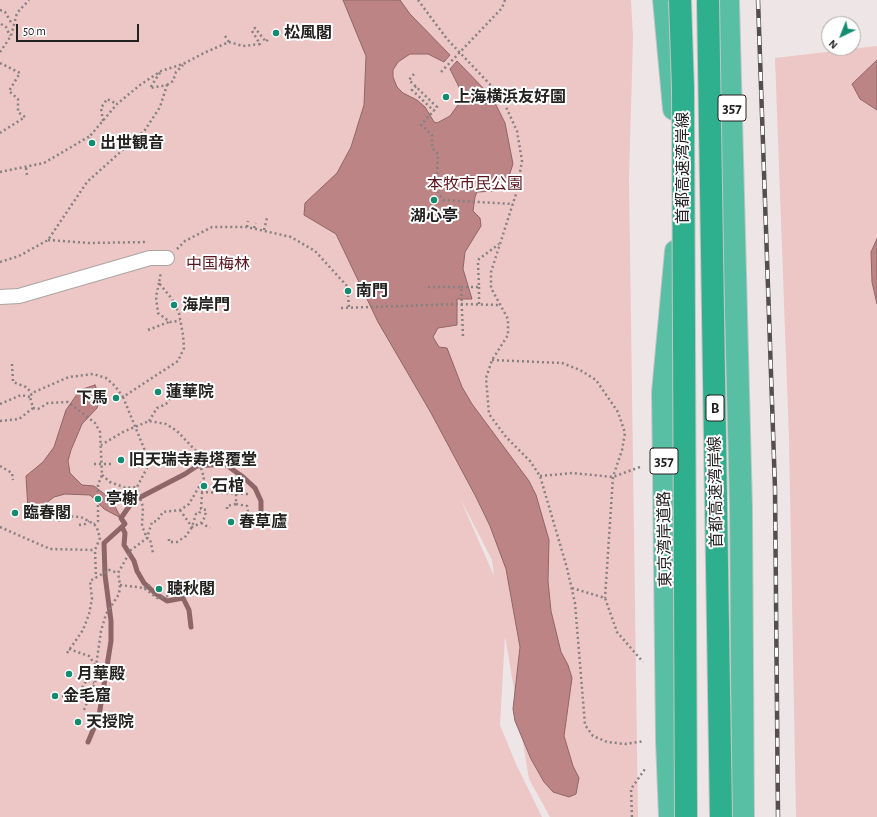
<!DOCTYPE html>
<meta charset="utf-8">
<style>
body{margin:0}
#map{position:relative;width:877px;height:817px;overflow:hidden;background:#eee6e6;font-family:"Alegreya Sans",sans-serif}
canvas{display:block}
.north{position:absolute;left:821px;top:16px;width:40px;height:40px;box-sizing:border-box;background:#fff;border:1px solid #a7a6a6;border-radius:50%;rotate:223deg;font-size:11px;font-weight:700;line-height:16px;text-align:center;color:#242121}
.north::after{content:'';display:block;margin:auto;width:14px;height:18px;background:#118c6f;clip-path:polygon(50% 0,100% 100%,50% 72%,0 100%)}
.scale{position:absolute;left:16px;top:24px;width:123px;height:18px;box-sizing:border-box;border:2px solid #242121;border-top:0;padding-left:5px;font-size:12px;line-height:14px;white-space:nowrap;color:#242121;-webkit-text-stroke:3px #fff;paint-order:stroke}
</style>
<div id="map">
<canvas width="877" height="817"></canvas>
<div class="north">N</div>
<div class="scale">50 m</div>
</div>
<script>
const context = document.querySelector('canvas').getContext('2d');
context.lineJoin = 'round';
function paint(path, color) { context.fillStyle = color; context.fill(path, 'evenodd'); }
const shape = rows => new Path2D(rows.map(r => 'M' + r).join(''));
function trace(path, color, width, dash) { context.strokeStyle = color; context.lineWidth = width; context.lineCap = dash ? 'butt' : 'round'; context.setLineDash(dash || []); context.stroke(path); }
function drawText(font, color, halo, rows, align = 'center') {
  context.font = font + ' "Alegreya Sans","Noto Sans JP",sans-serif'; context.lineWidth = 4; context.setLineDash([]); context.textBaseline = 'middle'; context.strokeStyle = halo; context.fillStyle = color; for (const [text, x, y, turn = 0] of rows) {
    context.save(); context.translate(x, y); context.rotate((+turn || 0) * Math.PI / 180); context.textAlign = isNaN(turn) ? turn : align; if (halo) context.strokeText(text, 0, 0); context.fillText(text, 0, 0); context.restore();
  }
}
const green = shape([
 [0,0,631,0,633,37,629,179,638,817,550,817,529,779,505,636,500,725,516,764,542,817,0,817],
 [460,498,492,560,494,577,494,576],
 [877,46,877,817,796,817,789,439,775,58]
]);
const water = shape([
 [343,0,400,0,410,14,450,55,444,62,428,54,410,54,398,62,393,70,393,77,397,87,403,93,417,100,425,107,434,122,437,123,450,116,460,102,461,91,450,69,457,61,486,91,495,103,505,123,513,164,508,179,503,186,494,191,477,192,475,197,473,211,480,218,481,226,465,252,463,269,472,299,457,299,457,325,438,328,433,337,439,347,447,348,462,387,472,404,529,481,536,495,549,540,548,581,551,611,561,652,568,665,572,678,564,736,573,766,579,778,576,794,569,797,553,792,544,782,531,759,515,721,513,709,520,647,506,569,490,526,476,497,431,413,378,322,336,234,304,215,305,203,337,173,351,147,364,105,366,56,343,0],
 [877,60,877,110,860,99,852,84,877,60],
 [877,239,877,304,872,282,871,252,877,239],
 [95,385,100,397,97,408,82,424,71,450,68,461,70,473,82,485,94,486,111,499,121,518,104,509,90,495,65,494,54,497,34,513,28,510,26,476,43,462,54,447,66,410,80,390,95,385]
]);
const stream = shape([
 [122,527,125,533,124,545,134,561,137,571,144,583,156,594,167,601,183,598,189,610,191,627],
 [88,742,99,716,111,641,111,621,105,575,104,543,125,524,121,518,133,501,185,474,197,466,225,464,243,477,255,488,261,501,261,516]
]);
const path = shape([
 [418,0,447,39,501,96,517,131,522,161,516,194,491,272,491,288,508,319,508,335,492,360,486,378,489,414,506,437,530,461,540,476,567,568,575,603,585,725,593,736,607,742,625,744,644,741],
 [0,10,5,12,12,24],
 [1,24,6,27,10,36],
 [225,36,229,42],
 [0,52,11,36,17,13,29,0],
 [0,63,20,73,9,91,18,99,18,112,25,117,0,133],
 [441,72,502,8,505,0],
 [414,74,409,80,437,107,421,125,432,135,432,148,438,154,436,189,443,200,513,204],
 [167,85,173,81,176,72,183,65],
 [416,86,412,90,434,111],
 [103,121,101,108,107,99,117,104],
 [91,140,90,136,117,104,140,85,161,71,183,64,206,52,229,42,243,46,260,44,252,31,255,28,266,42,268,39],
 [26,168,27,175],
 [0,172,44,163,90,136],
 [247,227,248,221],
 [254,228,256,223],
 [264,230,267,218,265,217],
 [48,240,89,243,148,242],
 [177,249,185,241,212,227,247,227,291,237,315,251,347,286],
 [0,262,19,256,48,240,87,182,145,130,160,107,167,85,150,88,161,71],
 [159,283,156,297,158,313,170,322,180,321],
 [428,287,461,287,463,336],
 [461,287,479,287,478,263,479,259,499,244],
 [479,287,479,304],
 [348,295,349,308],
 [341,308,461,304,499,305],
 [148,330,169,322],
 [492,360,562,363,580,370,596,380,618,412,625,433,622,450,613,477,605,598],
 [12,364,13,382,26,387,32,393],
 [123,397,148,458,147,468,137,487,143,507,142,526,147,538,150,539,153,553],
 [0,404,21,395,30,397],
 [33,408,38,409,48,403,68,402,95,423,100,432,102,475,98,485,98,521,94,524],
 [0,421,19,419,33,408,30,397,32,393,69,377,93,374,106,378,115,386,123,397,178,361,184,348,183,335,179,313,172,299,159,283,161,272],
 [149,421,157,408,166,404,174,393],
 [94,464,114,464],
 [0,466,12,473,13,480],
 [102,475,110,482,126,488,137,487],
 [540,476,573,473,613,477,640,467],
 [201,492,248,494],
 [236,504,247,506,248,512,241,516],
 [227,509,227,506,236,504,236,493],
 [180,510,192,527,201,523,205,517,206,510,201,509,202,493],
 [58,521,64,516,81,517,94,524,97,528,100,538,95,550,96,578],
 [201,523,210,528],
 [79,525,85,524,89,521],
 [0,527,50,549,95,550],
 [169,539,169,542,177,542,186,536,192,527,196,514,199,514,201,509],
 [120,585,144,588,157,598,168,596],
 [144,588,150,585],
 [572,588,605,598,617,632,643,662],
 [69,649,89,656,96,666],
 [67,653,83,630,89,614,92,599,90,581,109,570,118,573],
 [79,677,94,683],
 [62,696,72,698,79,693,86,681],
 [84,710,97,677,96,666,101,631,106,614,119,594,120,585,118,573,131,550,147,538,152,522,157,521,163,512,180,510,189,504,204,478,196,451,177,431,166,424,149,421,123,432,101,445],
 [632,817,631,789,645,769]
]);
const minor = shape([
 [0,297,19,296,150,258,167,258]
]);
const trunk = shape([
 [664,0,674,109],
 [728,0,741,507,743,817],
 [670,817,667,741,663,392,676,251]
]);
const rail = shape([
 [758,0,775,488,778,817]
]);
const motorwayBridge = shape([
 [680,0,683,88,686,817],
 [708,0,721,817]
]);
const markers = [
 [276,33,4,"#118c6f"],
 [446,97,4,"#118c6f"],
 [92,143,4,"#118c6f"],
 [434,200,4,"#118c6f"],
 [348,291,4,"#118c6f"],
 [174,305,4,"#118c6f"],
 [158,392,4,"#118c6f"],
 [116,398,4,"#118c6f"],
 [121,460,4,"#118c6f"],
 [204,486,4,"#118c6f"],
 [98,499,4,"#118c6f"],
 [15,513,4,"#118c6f"],
 [231,522,4,"#118c6f"],
 [159,589,4,"#118c6f"],
 [69,674,4,"#118c6f"],
 [55,696,4,"#118c6f"],
 [78,722,4,"#118c6f"]
];
const shields = [
 [732,108,28],
 [715,408,18],
 [664,461,28]
];
const shieldNames = [
 ["357",732,108],
 ["B",715,408],
 ["357",664,461]
];
const poiNames = [
 ["松風閣",284,33],
 ["上海横浜友好園",454,97],
 ["出世観音",100,143],
 ["湖心亭",434,216,"center"],
 ["南門",356,291],
 ["海岸門",182,305],
 ["蓮華院",166,392],
 ["下馬",108,398,"right"],
 ["旧天瑞寺寿塔覆堂",129,460],
 ["石棺",212,486],
 ["亭榭",106,499],
 ["臨春閣",23,513],
 ["春草廬",239,522],
 ["聴秋閣",167,589],
 ["月華殿",77,674],
 ["金毛窟",63,696],
 ["天授院",86,722]
];
const streetNames = [
 ["首都高速湾岸線",683,168,-90],
 ["首都高速湾岸線",716,492,-91],
 ["東京湾岸道路",665,539,-91]
];
const parkNames = [
 ["本牧市民公園",475,184],
 ["中国梅林",218,264]
];
paint(green, '#edc6c6');
paint(water, '#bd8485');
trace(water, '#8f6667', 1);
trace(stream, '#8f6667', 5);
trace(minor, '#aca4a4', 16);
trace(trunk, '#c6c5c5', 24);
trace(path, '#868181', 2.5, [2, 3]);
trace(minor, '#fff', 14);
trace(trunk, '#58bfa4', 22);
trace(rail, '#544f4f', 4.5);
trace(rail, '#fff', 3, [9]);
trace(motorwayBridge, '#c6c5c5', 24, []);
trace(motorwayBridge, '#2eaf8e', 22);
for (const [x, y, r, color] of markers) { const dot = new Path2D(); dot.arc(x, y, r, 0, 2 * Math.PI); context.fillStyle = color; context.fill(dot); trace(dot, '#fff', 1.5); }
for (const [x, y, w] of shields) { const box = new Path2D(); box.roundRect(x - w / 2, y - 13, w, 26, 3); context.fillStyle = '#fff'; context.fill(box); trace(box, '#242121', 1); }
drawText('bold 15px', '#242121', null, shieldNames);
drawText('bold 16px', '#242121', '#fff', poiNames, 'left');
drawText('16px', '#242121', '#fff', streetNames);
drawText('16px', '#5b151e', '#fff', parkNames);
</script>
